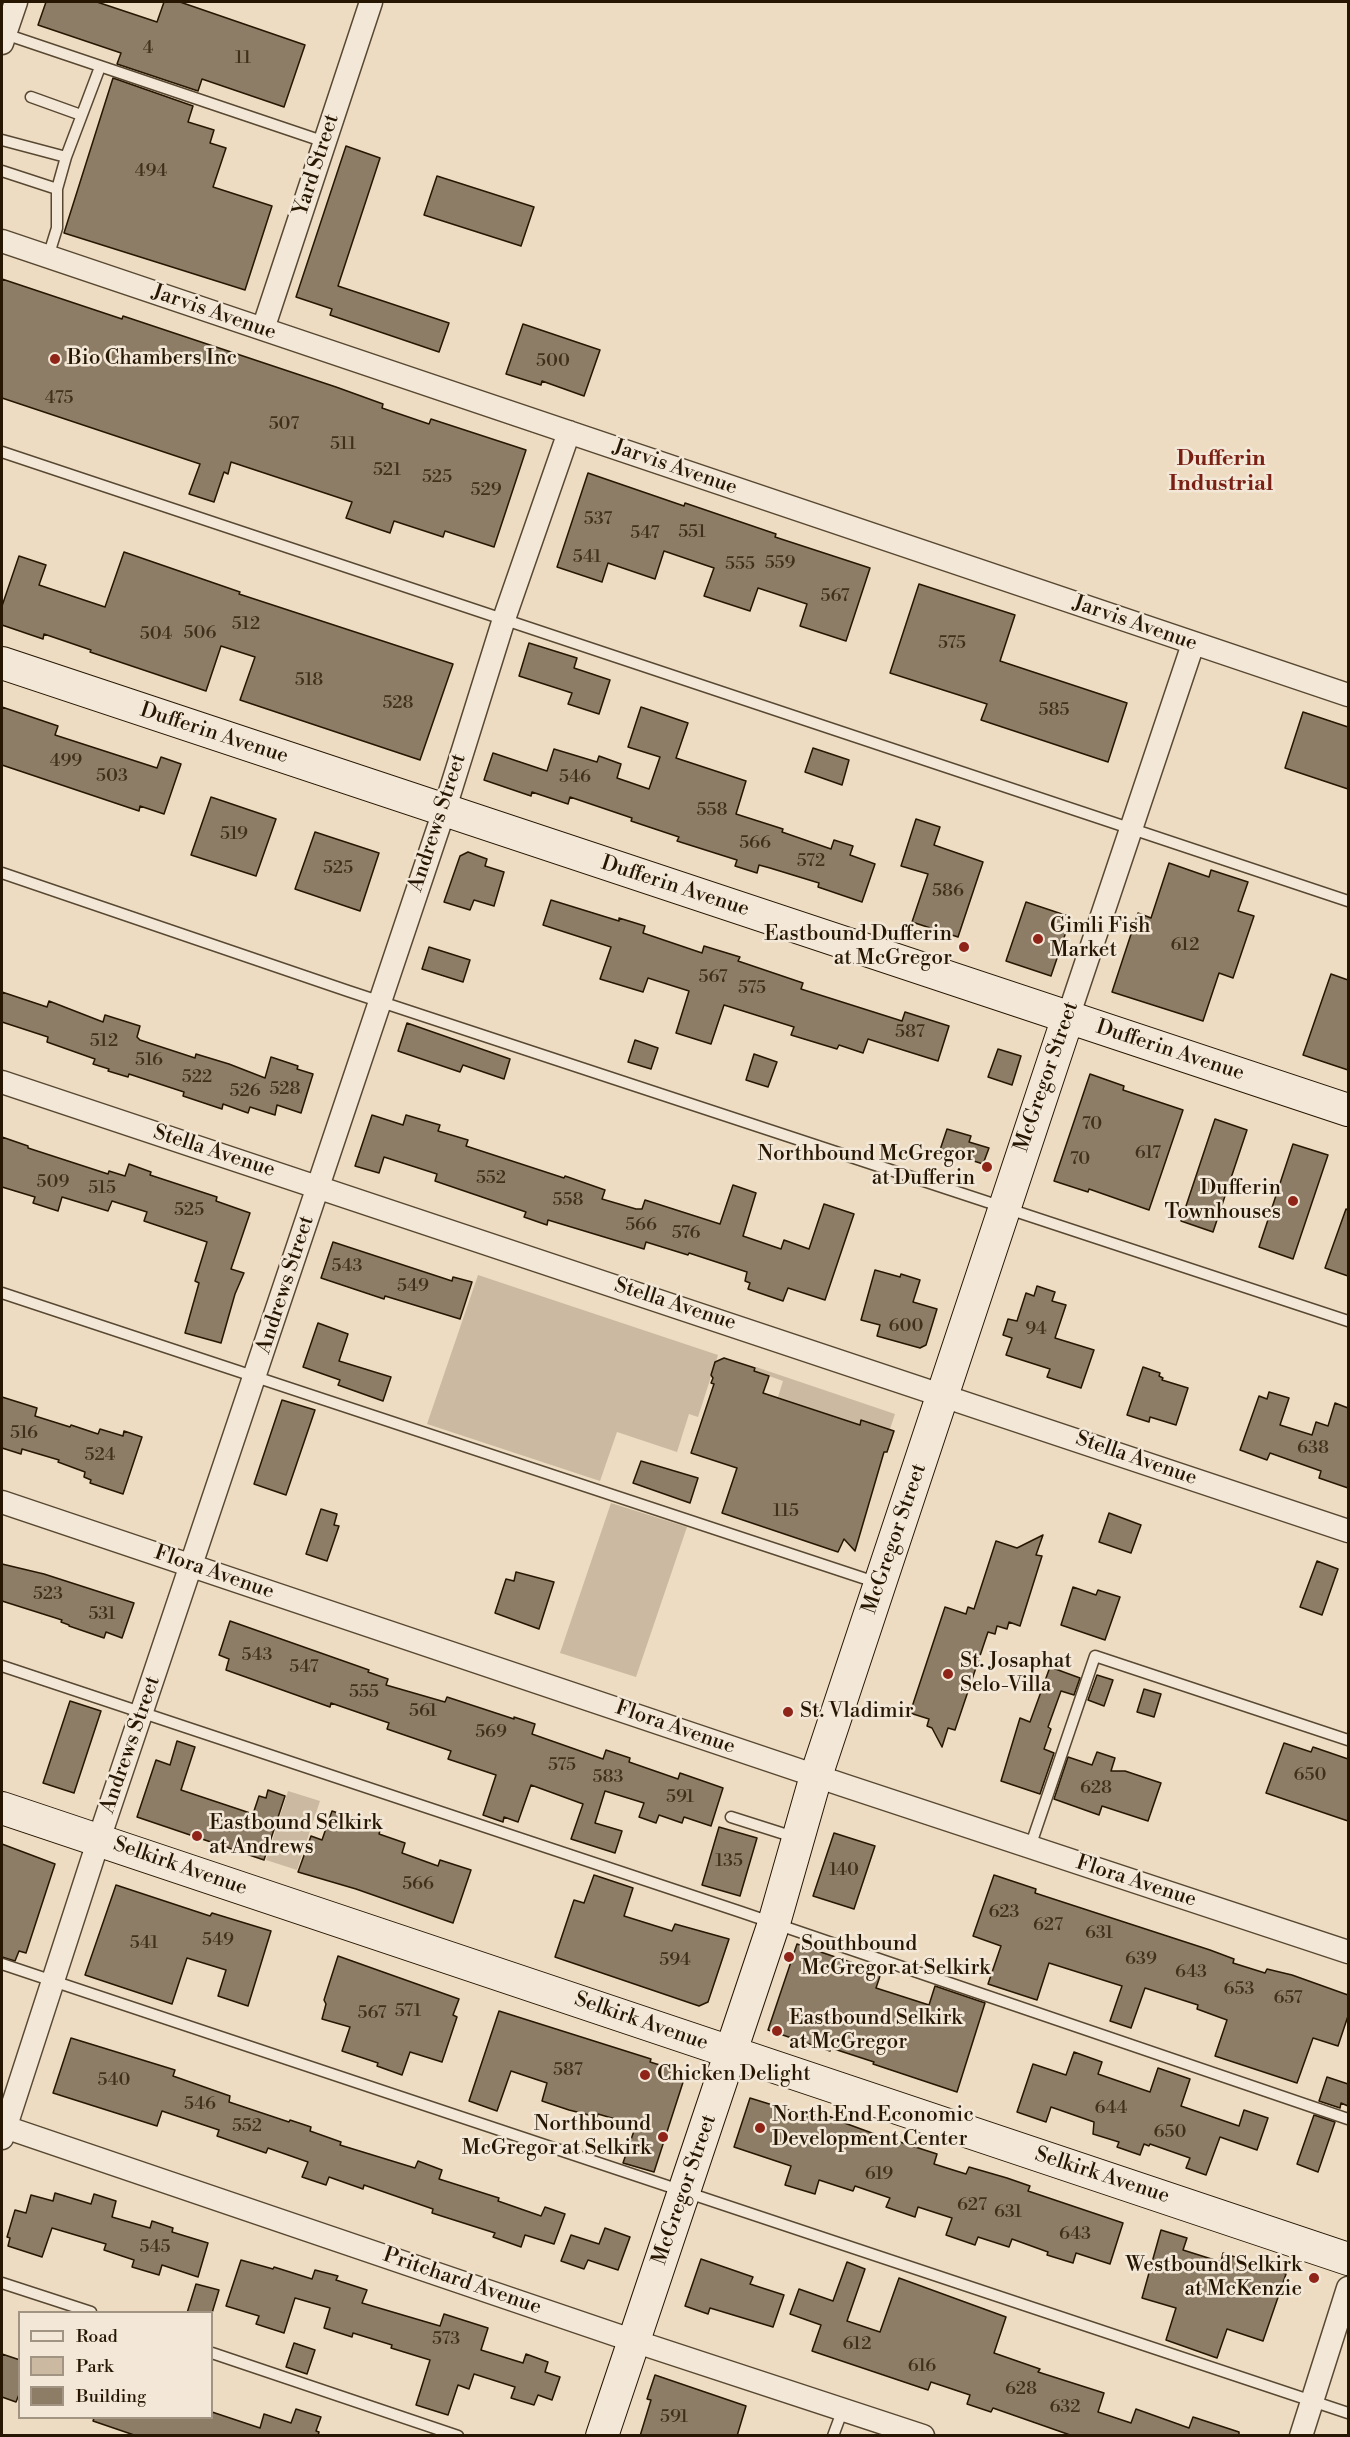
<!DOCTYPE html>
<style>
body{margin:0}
#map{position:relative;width:1350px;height:2437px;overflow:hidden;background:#eddcc2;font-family:"Libre Bodoni",serif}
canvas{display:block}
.frame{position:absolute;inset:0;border:3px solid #261602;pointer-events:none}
.legend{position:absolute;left:18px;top:2311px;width:195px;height:108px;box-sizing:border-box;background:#f3e8d7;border:2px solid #a19482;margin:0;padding:8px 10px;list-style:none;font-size:18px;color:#261602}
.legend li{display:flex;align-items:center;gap:12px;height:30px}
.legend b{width:30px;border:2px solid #a19482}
</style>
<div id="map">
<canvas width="1350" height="2437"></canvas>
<div class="frame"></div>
<ul class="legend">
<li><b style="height:8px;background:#f3e8d7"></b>Road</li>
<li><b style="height:16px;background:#cbbaa1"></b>Park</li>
<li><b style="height:16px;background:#8d7d66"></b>Building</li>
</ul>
</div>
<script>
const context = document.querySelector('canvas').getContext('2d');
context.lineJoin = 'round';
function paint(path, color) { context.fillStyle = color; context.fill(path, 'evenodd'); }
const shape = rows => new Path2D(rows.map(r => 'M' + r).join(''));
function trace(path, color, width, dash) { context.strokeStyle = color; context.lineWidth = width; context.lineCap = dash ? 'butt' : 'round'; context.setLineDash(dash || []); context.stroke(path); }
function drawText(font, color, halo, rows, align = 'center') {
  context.font = font + ' "Libre Bodoni",serif'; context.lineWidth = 5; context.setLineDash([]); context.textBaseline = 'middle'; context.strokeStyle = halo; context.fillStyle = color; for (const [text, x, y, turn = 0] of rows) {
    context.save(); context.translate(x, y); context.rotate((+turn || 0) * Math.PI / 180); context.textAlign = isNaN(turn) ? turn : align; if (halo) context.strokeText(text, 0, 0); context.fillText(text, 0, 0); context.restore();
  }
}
const green = shape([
 [478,1275,718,1355,698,1417,689,1414,677,1452,617,1432,600,1481,427,1424],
 [756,1367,895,1414,890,1429,861,1419,859,1424,778,1397,783,1381,755,1371],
 [611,1503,687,1527,636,1677,560,1653],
 [288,1791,320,1801,297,1870,266,1860]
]);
const building = shape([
 [46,2,97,2,157,22,164,2,180,2,305,45,284,107,202,79,198,91,117,64,121,53,38,25,46,2],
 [113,78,193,106,188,122,214,130,210,143,226,148,213,187,272,206,245,290,64,233,113,78],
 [346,146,380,158,338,286,449,323,439,352,330,315,332,309,296,297,346,146],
 [437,176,534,207,521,246,424,215,437,176],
 [2,279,122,319,123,316,336,387,383,404,382,408,429,424,431,419,526,450,494,547,445,531,443,537,394,521,390,533,346,518,352,502,231,462,228,474,224,472,214,502,189,494,200,464,2,398,2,279],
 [523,324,600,350,584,396,542,381,541,385,506,374,523,324],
 [588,473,684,506,685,503,776,534,775,537,870,568,846,641,800,626,807,604,758,588,750,611,704,596,714,568,664,551,655,579,608,563,602,582,557,567,588,473],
 [124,552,240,592,239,594,453,664,420,760,240,700,255,657,221,646,206,691,90,652,91,650,44,634,43,639,2,625,2,606,19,556,46,565,39,585,105,607,124,552],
 [919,584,1015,615,1000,661,1127,703,1108,762,981,720,987,704,890,673,919,584],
 [529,643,577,658,574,668,610,680,599,714,568,704,572,693,519,676,529,643],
 [2,707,58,726,55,735,157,768,161,757,181,764,164,814,140,806,139,811,2,765,2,707],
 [641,707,688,723,676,758,746,781,736,814,783,829,782,832,831,849,834,840,853,846,850,855,875,864,862,902,818,887,819,883,770,868,759,865,757,873,735,866,737,860,677,841,679,837,631,821,632,818,570,797,568,804,532,792,531,796,484,780,493,753,547,771,554,749,597,762,599,756,621,764,617,778,649,789,660,757,628,747,641,707],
 [1303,712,1348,727,1348,789,1285,768,1303,712],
 [813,748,849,760,842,785,805,772,813,748],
 [211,797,276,819,256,876,191,855,211,797],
 [916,819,940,827,934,845,983,862,958,937,912,922,928,874,901,866,916,819],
 [315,832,379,853,360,911,295,889,315,832],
 [468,852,487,859,485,866,504,872,494,906,474,900,470,910,444,902,460,856,468,852],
 [1169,863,1209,877,1211,870,1248,882,1238,911,1254,916,1233,978,1219,973,1203,1021,1112,992,1138,913,1151,918,1169,863],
 [551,900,619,921,619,918,645,926,643,933,702,953,704,946,740,957,738,961,803,983,801,989,902,1021,905,1012,949,1026,938,1061,868,1039,863,1053,839,1045,837,1049,791,1035,794,1027,724,1005,711,1044,676,1033,689,991,648,978,643,992,600,979,611,947,543,925,551,900],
 [1026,902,1071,917,1051,976,1006,961,1026,902],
 [429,947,470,960,463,982,422,969,429,947],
 [1331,974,1348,980,1348,1070,1303,1055,1331,974],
 [2,992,47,1007,49,1001,103,1022,105,1015,140,1026,137,1037,140,1040,195,1058,196,1054,229,1064,265,1078,271,1057,298,1066,297,1069,313,1074,301,1113,277,1105,275,1115,250,1107,248,1113,223,1104,222,1109,183,1096,184,1092,129,1074,128,1077,108,1071,109,1069,93,1064,95,1059,47,1042,48,1037,2,1022,2,992],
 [407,1023,510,1059,504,1079,463,1065,460,1072,398,1051,407,1023],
 [635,1040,658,1048,651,1069,628,1062,635,1040],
 [998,1049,1021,1056,1012,1085,988,1077,998,1049],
 [754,1054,777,1062,768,1087,746,1080,754,1054],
 [1090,1074,1124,1086,1123,1090,1183,1110,1149,1210,1089,1189,1088,1192,1054,1181,1090,1074],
 [372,1115,403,1125,406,1115,440,1125,438,1131,468,1140,466,1146,564,1178,565,1176,605,1190,602,1199,636,1209,642,1209,645,1200,720,1224,733,1185,756,1193,743,1236,781,1249,784,1240,809,1249,824,1204,854,1214,825,1300,788,1288,783,1301,748,1289,750,1283,745,1281,747,1272,689,1253,688,1255,646,1242,644,1249,548,1220,547,1225,524,1217,526,1212,435,1181,437,1174,384,1157,379,1173,355,1166,372,1115],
 [1215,1119,1247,1130,1213,1232,1181,1221,1215,1119],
 [947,1129,971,1136,969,1142,989,1148,983,1164,940,1150,947,1129],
 [2,1137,28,1146,28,1148,108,1174,109,1171,125,1176,129,1164,151,1172,150,1175,217,1197,216,1201,250,1213,231,1269,244,1273,235,1294,221,1343,185,1333,199,1283,195,1281,207,1242,144,1221,147,1212,112,1201,108,1211,62,1197,58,1211,33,1203,35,1197,2,1187,2,1137],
 [1293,1144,1328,1155,1293,1259,1259,1247,1293,1144],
 [1346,1209,1348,1210,1348,1276,1325,1268,1346,1209],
 [333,1242,452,1281,453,1277,472,1282,460,1319,385,1296,384,1299,321,1278,333,1242],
 [875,1270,900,1277,901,1274,920,1280,913,1302,937,1309,926,1345,920,1348,877,1336,880,1325,861,1320,875,1270],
 [1037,1286,1055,1292,1052,1301,1066,1305,1055,1338,1094,1350,1081,1388,1047,1377,1050,1369,1006,1355,1012,1338,1003,1335,1008,1319,1017,1321,1026,1293,1034,1296,1037,1286],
 [318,1323,348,1334,339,1361,391,1377,383,1401,338,1385,340,1380,303,1367,318,1323],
 [724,1358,755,1368,754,1371,769,1376,763,1393,860,1425,861,1420,894,1431,887,1452,884,1452,855,1551,844,1539,838,1552,722,1513,737,1468,691,1453,714,1384,711,1383,713,1378,711,1375,715,1362,724,1358],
 [1143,1367,1160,1373,1159,1376,1163,1378,1162,1380,1188,1388,1176,1425,1150,1417,1149,1422,1127,1415,1143,1367],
 [1269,1392,1289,1398,1280,1425,1312,1435,1316,1422,1328,1426,1335,1403,1348,1408,1348,1488,1319,1478,1321,1471,1270,1453,1267,1460,1240,1450,1259,1396,1267,1399,1269,1392],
 [2,1397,37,1408,35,1416,70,1427,71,1425,98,1434,100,1429,123,1436,124,1431,142,1437,123,1494,90,1483,91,1480,84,1477,85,1472,58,1462,59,1460,22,1449,21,1454,2,1448,2,1397],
 [282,1400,315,1410,286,1495,254,1484,282,1400],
 [641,1461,698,1478,690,1503,633,1483,641,1461],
 [321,1509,337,1514,334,1525,339,1526,327,1561,306,1554,321,1509],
 [1109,1513,1141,1525,1131,1553,1099,1542,1109,1513],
 [1043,1535,1036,1555,1042,1556,1020,1626,1009,1622,1007,1629,997,1626,995,1634,988,1632,955,1730,948,1728,942,1747,932,1728,927,1726,929,1719,910,1713,945,1607,966,1614,968,1607,974,1609,996,1541,1017,1548,1043,1535],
 [1317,1561,1338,1569,1322,1615,1300,1607,1317,1561],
 [2,1564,44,1574,134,1603,122,1638,106,1632,104,1638,69,1626,69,1625,61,1622,62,1620,2,1601,2,1564],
 [516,1572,554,1582,539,1629,495,1613,506,1579,514,1581,516,1572],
 [1073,1587,1096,1595,1098,1590,1120,1597,1105,1640,1061,1625,1073,1587],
 [230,1621,369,1670,368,1672,388,1679,386,1685,445,1702,447,1697,514,1719,514,1717,535,1724,532,1734,603,1759,606,1750,630,1758,629,1762,678,1779,680,1773,723,1788,711,1826,684,1817,682,1823,659,1815,656,1823,639,1817,644,1803,605,1791,595,1823,622,1831,615,1853,571,1839,583,1804,531,1785,518,1822,504,1817,503,1822,483,1815,496,1775,448,1759,451,1751,387,1729,389,1723,331,1703,330,1707,226,1670,229,1659,219,1655,230,1621],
 [1050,1667,1080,1678,1074,1695,1061,1691,1048,1727,1051,1729,1044,1749,1054,1753,1040,1794,1001,1781,1020,1718,1030,1722,1050,1667],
 [1097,1675,1113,1680,1104,1706,1088,1700,1097,1675],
 [1144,1689,1161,1694,1154,1717,1137,1712,1144,1689],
 [70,1701,101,1711,74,1793,43,1783,70,1701],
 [177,1741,195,1747,181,1790,253,1814,259,1796,266,1798,268,1790,285,1796,264,1860,137,1817,156,1760,170,1765,177,1741],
 [1284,1743,1311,1752,1313,1747,1348,1759,1348,1821,1266,1793,1284,1743],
 [1097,1752,1115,1758,1111,1771,1125,1771,1161,1783,1148,1821,1102,1806,1099,1815,1054,1799,1068,1757,1092,1765,1097,1752],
 [332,1811,381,1827,379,1834,405,1843,402,1853,438,1866,440,1860,471,1870,453,1923,356,1889,298,1872,311,1836,322,1840,332,1811],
 [719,1827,757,1838,740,1896,702,1885,719,1827],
 [834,1833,875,1846,854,1909,813,1896,834,1833],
 [2,1844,55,1864,26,1953,19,1951,15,1961,2,1957,2,1844],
 [594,1875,633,1888,624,1916,672,1931,675,1924,729,1939,708,2002,699,2006,555,1957,574,1900,584,1903,594,1875],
 [994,1875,1036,1889,1035,1893,1210,1950,1234,1959,1233,1963,1265,1973,1267,1969,1292,1975,1348,1995,1348,2016,1338,2046,1313,2038,1297,2083,1215,2056,1227,2020,1197,2009,1198,2005,1145,1988,1131,2028,1110,2021,1122,1986,1049,1963,1037,2000,988,1984,1001,1946,973,1936,994,1875],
 [116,1885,210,1916,212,1913,271,1931,248,2006,218,1996,226,1970,187,1958,172,2004,85,1975,116,1885],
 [797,1944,859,1965,860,1963,882,1970,876,1988,929,2005,935,1986,985,2003,957,2092,873,2064,874,2062,831,2048,830,2051,768,2030,797,1944],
 [338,1956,459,1999,453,2015,457,2017,442,2062,410,2052,402,2075,377,2066,378,2063,342,2051,350,2027,322,2019,326,2004,324,2000,338,1956],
 [499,2011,651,2059,650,2062,686,2073,654,2172,623,2163,636,2125,598,2114,597,2117,569,2110,542,2101,547,2083,511,2071,497,2111,469,2101,499,2011],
 [71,2038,175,2070,173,2076,230,2096,229,2102,289,2122,290,2120,311,2127,310,2131,341,2142,340,2145,415,2168,418,2161,442,2170,439,2179,499,2198,498,2201,541,2216,545,2207,565,2214,554,2244,525,2235,521,2247,493,2237,495,2233,432,2213,433,2209,364,2185,363,2189,329,2177,326,2185,302,2177,308,2162,268,2148,266,2153,217,2136,219,2130,162,2111,157,2126,53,2093,71,2038],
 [1074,2052,1102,2062,1098,2074,1150,2092,1158,2068,1190,2079,1181,2106,1239,2126,1244,2110,1268,2118,1257,2150,1220,2137,1206,2175,1186,2168,1190,2158,1150,2144,1149,2146,1144,2144,1140,2155,1117,2147,1119,2142,1093,2134,1094,2122,1051,2107,1046,2122,1017,2112,1033,2064,1066,2075,1074,2052],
 [1327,2077,1348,2084,1348,2106,1341,2103,1340,2108,1319,2101,1327,2077],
 [750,2098,808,2116,810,2110,840,2120,839,2121,872,2133,937,2154,934,2164,966,2174,969,2167,1007,2178,1030,2186,1028,2191,1123,2223,1110,2264,1076,2253,1073,2263,1047,2255,1048,2252,1012,2239,1009,2247,978,2237,975,2245,946,2235,952,2218,918,2207,915,2217,886,2207,890,2198,855,2186,853,2191,819,2180,815,2194,785,2185,791,2166,734,2147,750,2098],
 [1314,2115,1335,2122,1318,2172,1297,2164,1314,2115],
 [55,2193,91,2204,94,2194,116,2201,112,2217,150,2228,152,2221,173,2228,172,2232,208,2243,198,2277,162,2265,159,2275,132,2267,134,2260,104,2250,106,2244,52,2228,42,2257,8,2246,10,2238,7,2237,15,2210,26,2213,31,2195,53,2201,55,2193],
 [605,2228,630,2237,618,2270,588,2260,584,2269,561,2261,571,2235,599,2244,605,2228],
 [1161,2230,1187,2238,1183,2250,1221,2262,1223,2253,1286,2274,1263,2341,1227,2329,1217,2358,1166,2340,1176,2308,1142,2298,1161,2230],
 [701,2259,753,2277,750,2284,784,2295,773,2327,710,2308,708,2314,685,2306,701,2259],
 [241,2260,273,2269,274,2267,312,2279,315,2270,338,2276,336,2280,367,2290,362,2303,440,2326,444,2314,488,2328,481,2350,523,2363,526,2354,548,2362,545,2372,560,2377,552,2400,538,2395,534,2405,511,2398,515,2387,474,2374,469,2389,458,2385,448,2415,416,2405,430,2360,391,2348,392,2345,353,2333,352,2337,324,2328,330,2308,295,2298,284,2333,256,2324,259,2316,226,2306,241,2260],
 [847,2262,865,2269,847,2321,880,2332,899,2278,1006,2317,994,2353,1040,2369,1038,2372,1104,2393,1098,2412,1131,2423,1136,2409,1189,2428,1193,2417,1239,2432,1239,2436,1073,2436,993,2408,991,2412,967,2404,970,2395,931,2382,928,2390,812,2351,821,2325,790,2314,799,2289,833,2301,847,2262],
 [196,2284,219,2290,212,2313,187,2313,196,2284],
 [294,2343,315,2350,307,2374,286,2367,294,2343],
 [2,2354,20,2360,20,2392,16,2402,2,2397,2,2354],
 [655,2375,746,2406,737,2436,640,2436,651,2400,647,2399,655,2375],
 [296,2409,321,2417,316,2431,319,2432,318,2436,137,2436,93,2421,94,2418,212,2418,212,2412,260,2428,264,2414,291,2423,296,2409]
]);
const lane = shape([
 [5,34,325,142],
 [31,97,81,115],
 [2,140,66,157],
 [2,171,57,189],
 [48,257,57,228,57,189,66,157,100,67],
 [2,452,1348,901],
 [2,873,348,991,1348,1321],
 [2,1293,878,1583],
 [2,1666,741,1912,1348,2119],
 [731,1817,797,1838],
 [1030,1847,1095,1656,1348,1740],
 [2,1964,1348,2413],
 [2,2283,91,2312],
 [212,2353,458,2436],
 [833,2436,843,2409]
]);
const street = shape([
 [2,43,16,2],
 [2,241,1348,695],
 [263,329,371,2],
 [1068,1017,1193,644],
 [2,1082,1348,1531],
 [2,1502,843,1785,1348,1952],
 [2,2126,634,2341,923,2436],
 [2,2138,99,1839,444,811,504,619,569,432],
 [1301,2436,1348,2288]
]);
const secondary = shape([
 [2,663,1348,1110],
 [2,1808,1348,2259],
 [602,2436,774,1923,816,1776,1068,1017]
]);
const markers = [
 [55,359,6,"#8f2418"],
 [1038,939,6,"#8f2418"],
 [964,947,6,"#8f2418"],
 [987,1167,6,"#8f2418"],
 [1293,1201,6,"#8f2418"],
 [948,1674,6,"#8f2418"],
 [788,1712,6,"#8f2418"],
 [197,1836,6,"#8f2418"],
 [789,1957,6,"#8f2418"],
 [777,2031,6,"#8f2418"],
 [645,2075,6,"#8f2418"],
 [760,2128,6,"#8f2418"],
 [663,2137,6,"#8f2418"],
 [1314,2278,6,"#8f2418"]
];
const numberNames = [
 ["4",148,49],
 ["11",243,59],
 ["494",151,172],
 ["500",553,362],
 ["475",59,399],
 ["507",284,425],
 ["511",343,445],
 ["521",387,471],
 ["525",437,478],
 ["529",486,491],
 ["537",598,520],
 ["551",692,533],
 ["547",645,534],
 ["541",587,558],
 ["559",780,564],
 ["555",740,565],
 ["567",835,597],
 ["512",246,625],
 ["506",200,634],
 ["504",156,635],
 ["575",952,644],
 ["518",309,681],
 ["528",398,704],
 ["585",1054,711],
 ["499",66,762],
 ["503",112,777],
 ["546",575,778],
 ["558",712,811],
 ["519",234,835],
 ["566",755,844],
 ["572",811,862],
 ["525",338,869],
 ["586",948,892],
 ["612",1185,946],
 ["567",713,978],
 ["575",752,989],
 ["587",910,1033],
 ["512",104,1042],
 ["516",149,1061],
 ["522",197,1078],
 ["528",285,1090],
 ["526",245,1092],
 ["70",1092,1125],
 ["617",1148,1154],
 ["70",1080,1160],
 ["552",491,1179],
 ["509",53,1183],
 ["515",102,1189],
 ["558",568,1201],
 ["525",189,1211],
 ["566",641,1226],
 ["576",686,1234],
 ["543",347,1267],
 ["549",413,1287],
 ["600",906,1327],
 ["94",1036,1330],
 ["516",24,1434],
 ["638",1313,1449],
 ["524",100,1456],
 ["115",786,1512],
 ["523",48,1595],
 ["531",102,1615],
 ["543",257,1656],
 ["547",304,1668],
 ["555",364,1693],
 ["561",423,1712],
 ["569",491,1733],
 ["575",562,1766],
 ["650",1310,1776],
 ["583",608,1778],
 ["628",1096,1789],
 ["591",680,1798],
 ["135",729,1862],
 ["140",844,1871],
 ["566",418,1885],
 ["623",1004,1913],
 ["627",1048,1926],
 ["631",1099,1934],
 ["549",218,1941],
 ["541",144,1944],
 ["639",1141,1960],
 ["594",675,1961],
 ["643",1191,1973],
 ["653",1239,1990],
 ["657",1288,1999],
 ["571",408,2012],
 ["567",372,2014],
 ["587",568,2071],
 ["540",114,2081],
 ["546",200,2105],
 ["644",1111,2109],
 ["552",247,2127],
 ["650",1170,2133],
 ["619",879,2175],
 ["627",972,2206],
 ["631",1008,2213],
 ["643",1075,2235],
 ["545",155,2248],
 ["573",446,2340],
 ["612",857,2345],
 ["616",922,2367],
 ["628",1021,2390],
 ["632",1065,2408],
 ["591",674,2418]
];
const streetNames = [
 ["Yard Street",317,165,-72],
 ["Jarvis Avenue",214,313,19],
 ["Jarvis Avenue",675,468,19],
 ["Jarvis Avenue",1135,624,19],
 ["Dufferin Avenue",214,734,18],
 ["Andrews Street",438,823,-72],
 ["Dufferin Avenue",675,887,18],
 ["Dufferin Avenue",1170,1051,18],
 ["McGregor Street",1047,1077,-71],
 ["Stella Avenue",214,1152,18],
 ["Andrews Street",286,1285,-72],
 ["Stella Avenue",675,1305,18],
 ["Stella Avenue",1136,1459,19],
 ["McGregor Street",895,1539,-71],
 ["Flora Avenue",214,1573,19],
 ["Flora Avenue",675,1728,19],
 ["Andrews Street",131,1745,-71],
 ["Selkirk Avenue",180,1867,19],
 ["Flora Avenue",1136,1882,18],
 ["Selkirk Avenue",641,2022,19],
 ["Selkirk Avenue",1102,2176,18],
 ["McGregor Street",685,2190,-71],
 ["Pritchard Avenue",462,2282,19]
];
const poiNames = [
 ["Bio Chambers Inc",67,359],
 ["Gimli Fish",1050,927],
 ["Market",1050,951],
 ["Eastbound Dufferin",952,935,"right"],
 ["at McGregor",952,959,"right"],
 ["Northbound McGregor",975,1155,"right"],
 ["at Dufferin",975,1179,"right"],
 ["Dufferin",1281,1189,"right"],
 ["Townhouses",1281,1213,"right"],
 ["St. Josaphat",960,1662],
 ["Selo-Villa",960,1686],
 ["St. Vladimir",800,1712],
 ["Eastbound Selkirk",209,1824],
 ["at Andrews",209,1848],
 ["Southbound",801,1945],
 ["McGregor at Selkirk",801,1969],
 ["Eastbound Selkirk",789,2019],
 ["at McGregor",789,2043],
 ["Chicken Delight",657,2075],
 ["North End Economic",772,2116],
 ["Development Center",772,2140],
 ["Northbound",651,2125,"right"],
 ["McGregor at Selkirk",651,2149,"right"],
 ["Westbound Selkirk",1302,2266,"right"],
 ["at McKenzie",1302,2290,"right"]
];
const neighbourhoodNames = [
 ["Dufferin",1221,460],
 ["Industrial",1221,485]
];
paint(green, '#cbbaa1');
paint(building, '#8d7d66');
trace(building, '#261602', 1.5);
trace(lane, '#584832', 13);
trace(street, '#584832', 25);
trace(secondary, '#261602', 34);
trace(lane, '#f3e8d7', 10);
trace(street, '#f3e8d7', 22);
trace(secondary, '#f3e8d7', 32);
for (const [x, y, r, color] of markers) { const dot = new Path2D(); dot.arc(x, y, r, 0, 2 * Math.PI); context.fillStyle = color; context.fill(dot); trace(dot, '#f3e8d7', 2); }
drawText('18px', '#40301b', null, numberNames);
drawText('21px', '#261602', '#f3e8d7', streetNames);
drawText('21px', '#261602', '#f3e8d7', poiNames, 'left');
drawText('bold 22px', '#7a1f14', '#f3e8d7', neighbourhoodNames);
</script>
